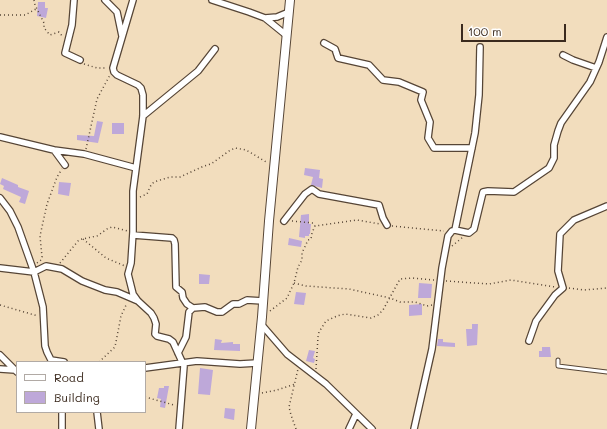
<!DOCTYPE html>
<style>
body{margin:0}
#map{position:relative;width:607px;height:429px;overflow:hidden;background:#f2ddbd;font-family:Mali,sans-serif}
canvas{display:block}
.legend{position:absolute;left:16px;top:361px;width:130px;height:52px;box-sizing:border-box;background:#fff;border:1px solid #b1aaa5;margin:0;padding:5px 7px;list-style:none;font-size:12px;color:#3b2a1e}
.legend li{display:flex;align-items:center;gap:8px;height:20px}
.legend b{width:20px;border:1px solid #b1aaa5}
.scale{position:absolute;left:461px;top:24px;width:105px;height:18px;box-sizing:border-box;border:2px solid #3b2a1e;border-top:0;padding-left:5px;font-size:12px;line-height:14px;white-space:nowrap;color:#3b2a1e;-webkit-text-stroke:3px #fff;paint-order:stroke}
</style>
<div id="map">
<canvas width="607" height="429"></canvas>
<ul class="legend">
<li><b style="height:5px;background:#fff"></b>Road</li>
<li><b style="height:11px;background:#bea8d9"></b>Building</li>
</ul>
<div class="scale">100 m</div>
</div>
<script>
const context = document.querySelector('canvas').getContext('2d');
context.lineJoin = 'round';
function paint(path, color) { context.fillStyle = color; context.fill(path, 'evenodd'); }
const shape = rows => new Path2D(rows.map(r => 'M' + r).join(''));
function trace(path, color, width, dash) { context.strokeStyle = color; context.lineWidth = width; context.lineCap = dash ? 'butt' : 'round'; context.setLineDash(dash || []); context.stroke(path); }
const building = shape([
 [38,2,45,2,45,8,48,8,46,18,37,16],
 [97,121,103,122,98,143,77,140,77,135,94,136],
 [112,123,124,123,124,134,112,134],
 [305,168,320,170,319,178,323,179,322,188,311,185,313,177,304,175],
 [2,178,18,185,18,187,29,191,25,204,19,202,21,197,3,189,4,186,0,184],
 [59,182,71,183,69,196,58,194],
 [309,214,309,224,311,224,310,234,309,234,309,236,305,236,305,238,299,237,301,215],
 [289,238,302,241,301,247,288,245],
 [199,274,210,275,209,284,199,284],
 [419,283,432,284,431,298,418,298],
 [296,292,306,293,304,305,294,304],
 [422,304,422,315,409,316,409,305],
 [472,324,478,324,477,345,467,346,466,329,472,329],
 [215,339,222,340,221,343,233,342,233,344,240,344,240,351,214,350],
 [438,339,443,339,443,342,455,343,455,347,437,346],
 [542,347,550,347,551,357,539,357,539,351,542,351],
 [309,350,315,351,313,358,315,359,314,363,306,361],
 [200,368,213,370,210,395,198,394],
 [164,386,169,386,165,408,160,407,161,399,157,398,159,388,164,388],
 [225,408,235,409,234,420,224,418]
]);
const path = shape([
 [34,0,35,5,44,23,44,28,50,35,59,32,63,37],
 [0,15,25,15,36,9],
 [84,64,97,68,107,68],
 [86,149,97,99,110,75],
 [140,197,147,194,151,185,154,182,170,177,180,177,204,166,211,164,229,151,235,148,246,150,268,163],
 [292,221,313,223,315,226,357,220,380,224],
 [392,226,444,231],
 [83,239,106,258,125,266],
 [452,246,463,237],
 [37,263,41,260,42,257,40,236,47,204,57,177,62,169],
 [60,263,78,241,82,239,97,236,107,229,112,227,128,231],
 [446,281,489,284,511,280,555,287],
 [294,283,306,286,349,289,390,298,400,302,415,302,427,306,432,305],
 [569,288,584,290,607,288],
 [0,305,38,316],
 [270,311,287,298,294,283,298,267,302,260,302,253,308,240,311,239,312,233,315,226],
 [99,362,115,347,121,316,127,303],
 [316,369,318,337,319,332,326,321,337,316,345,314,371,318,378,315,383,310,400,279,412,278,434,280],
 [262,393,277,390,295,384],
 [145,397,174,405],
 [296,429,291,415,289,407,298,369]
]);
const service = shape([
 [558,360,558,366,607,372]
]);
const minor = shape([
 [74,0,72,25,65,53,80,60],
 [105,0,117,12,122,36],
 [133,0,113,68,114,72,117,75,138,85,141,88,143,95,143,116,133,191,133,232,131,263,128,274,133,294,138,301,151,313,154,318,156,324,155,334,157,336,169,339,173,342,184,366,179,429],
 [212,0,249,12,265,18,286,35],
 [265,18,277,17,289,12],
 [324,43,335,49,338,58,369,65,383,80,399,82,423,92,421,100,430,122,428,138,434,148,472,148],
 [563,55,573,60,596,68],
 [143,116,198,71,215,49],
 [0,137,54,150,65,165],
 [54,150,84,154,136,168],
 [0,198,10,211,18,227,34,272,43,307,45,346,47,352,52,362],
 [284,221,305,194,312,189,319,194,379,205,383,218,387,225],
 [455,230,475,133,479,95,480,47],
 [133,235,172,238,174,240,175,244,176,287,182,292,183,298,187,304,193,308],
 [0,268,34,272,46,266,62,269,82,281,105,290,117,292,138,301],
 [261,324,287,354,326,384,372,429],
 [529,341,536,321,555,295,563,288,558,271,560,234,574,220,607,206],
 [178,353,186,337,189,312,193,308,205,307,217,312,222,312,233,304,239,304,247,300,263,301],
 [0,355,17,372],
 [51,360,64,362],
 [145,368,197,361,240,364,257,363],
 [0,369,15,370],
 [62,412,62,429],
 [97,412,99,429],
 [349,429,356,414],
 [414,429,432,349,442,268,448,236,452,231,455,230,469,233,474,229,483,192,488,191,514,192,549,168,554,158,554,145,558,131,561,123,590,82,599,62,607,37]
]);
const secondary = shape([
 [251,429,262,317,269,221,290,0]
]);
paint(building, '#bea8d9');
trace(service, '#564536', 5);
trace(minor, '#564536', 8);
trace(secondary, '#564536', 10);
trace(path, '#564536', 1.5, [1, 3]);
trace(service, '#fff', 3);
trace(minor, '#fff', 5.5);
trace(secondary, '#fff', 8);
</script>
